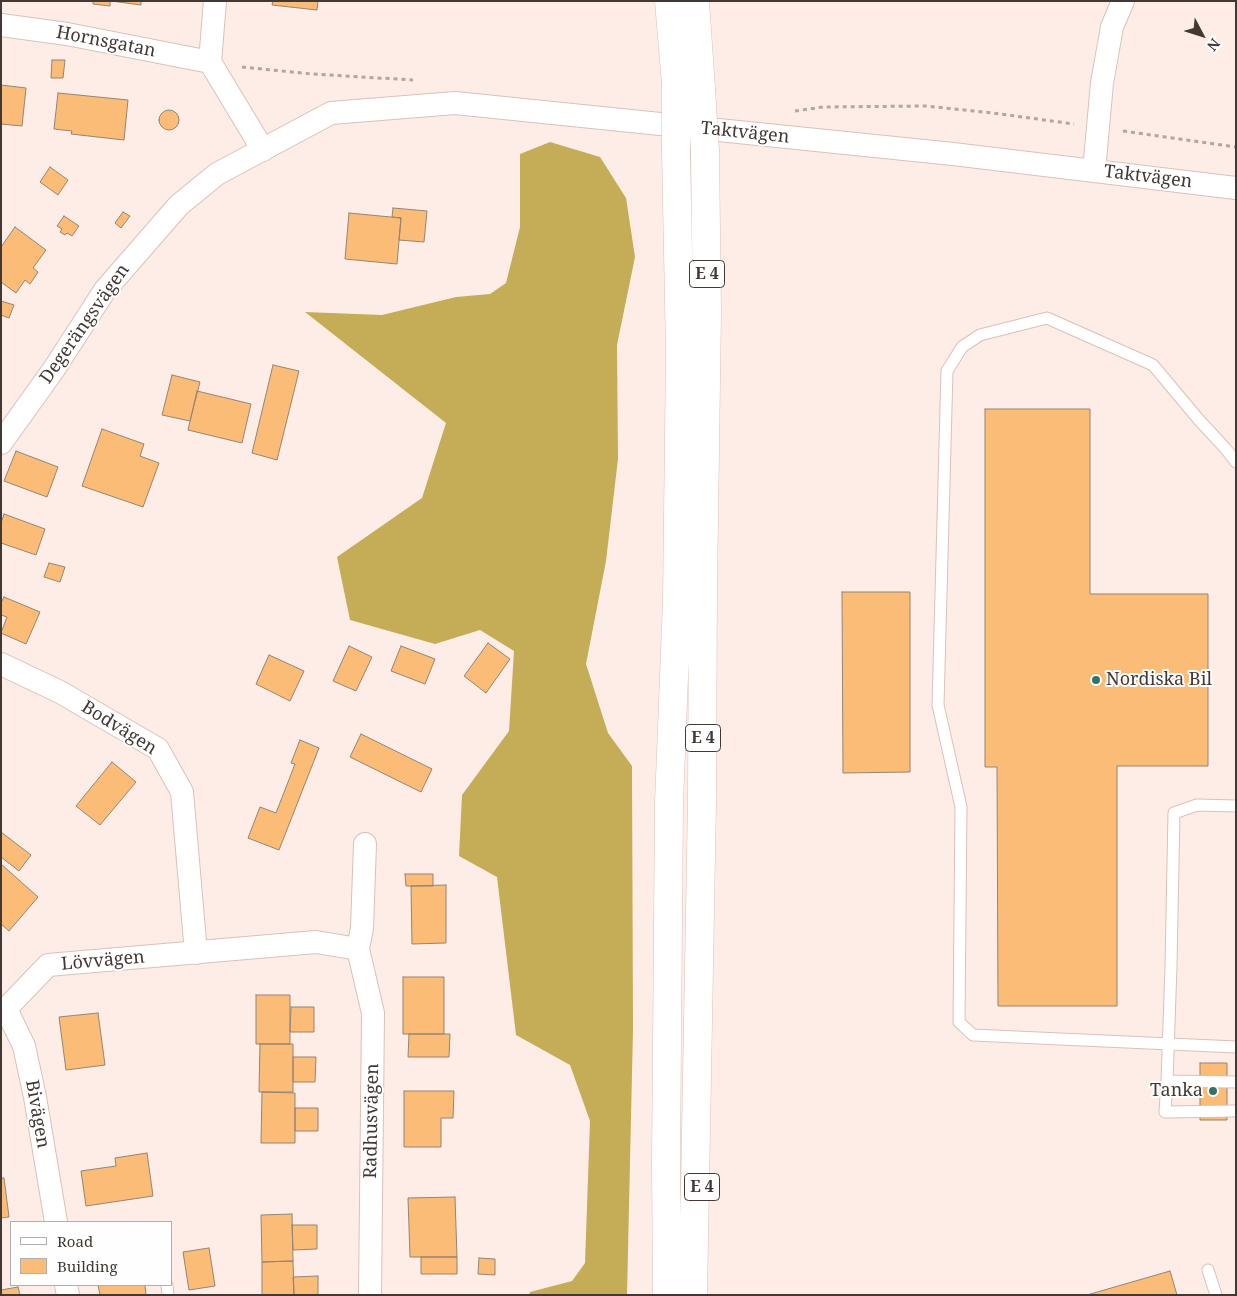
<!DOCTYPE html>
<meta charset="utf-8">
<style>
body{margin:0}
#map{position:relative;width:1237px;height:1296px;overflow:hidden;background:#feede7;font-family:"Noto Serif",serif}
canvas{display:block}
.frame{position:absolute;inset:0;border:2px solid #423834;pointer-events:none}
.legend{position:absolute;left:10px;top:1221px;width:162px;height:65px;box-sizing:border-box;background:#fefefe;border:1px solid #b3afad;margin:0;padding:6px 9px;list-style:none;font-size:15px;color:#423834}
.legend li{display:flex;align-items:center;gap:10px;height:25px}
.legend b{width:25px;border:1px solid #b3afad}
.north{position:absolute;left:1177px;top:10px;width:50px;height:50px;-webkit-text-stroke:4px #fefefe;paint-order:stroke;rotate:130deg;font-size:14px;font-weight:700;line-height:20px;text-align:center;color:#423834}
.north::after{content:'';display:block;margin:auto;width:18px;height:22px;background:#423834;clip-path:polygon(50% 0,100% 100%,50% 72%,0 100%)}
</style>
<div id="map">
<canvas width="1237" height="1296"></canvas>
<div class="frame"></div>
<ul class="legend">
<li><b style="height:6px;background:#fff"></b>Road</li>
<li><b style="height:14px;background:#fbbc78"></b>Building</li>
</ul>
<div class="north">N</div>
</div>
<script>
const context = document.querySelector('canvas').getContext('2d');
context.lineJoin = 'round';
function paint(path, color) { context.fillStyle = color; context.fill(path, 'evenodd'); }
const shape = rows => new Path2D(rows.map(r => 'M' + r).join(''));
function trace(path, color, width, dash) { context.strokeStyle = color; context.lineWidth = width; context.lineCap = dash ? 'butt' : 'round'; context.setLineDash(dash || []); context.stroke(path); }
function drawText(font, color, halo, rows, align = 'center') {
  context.font = font + ' "Noto Serif",serif'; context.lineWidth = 4; context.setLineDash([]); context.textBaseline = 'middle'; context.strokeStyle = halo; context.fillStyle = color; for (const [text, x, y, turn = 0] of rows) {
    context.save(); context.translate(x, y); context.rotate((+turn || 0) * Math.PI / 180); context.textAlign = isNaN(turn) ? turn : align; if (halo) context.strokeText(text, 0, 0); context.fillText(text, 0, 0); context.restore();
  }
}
const forest = shape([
 [550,142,600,157,626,198,635,257,617,345,618,459,606,561,586,664,608,733,632,766,633,1029,627,1295,529,1295,530,1292,572,1281,585,1263,590,1121,570,1065,516,1035,497,877,459,856,462,795,509,731,514,651,480,630,435,644,350,620,337,557,422,498,446,423,305,312,382,315,456,297,490,294,506,283,520,227,520,154]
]);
const building = shape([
 [93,1,110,1,110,6,93,4,93,1],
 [111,1,141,1,141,5,111,1],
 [273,1,318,1,317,10,272,5,273,1],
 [52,60,65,60,63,78,51,78,52,60],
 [1,85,26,88,22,126,1,124,1,85],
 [58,93,128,100,124,140,71,134,72,131,54,129,58,93],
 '159 120a10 10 0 1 1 20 0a10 10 0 1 1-20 0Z',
 [50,167,68,180,58,195,40,182,50,167],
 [393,208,427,211,424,242,399,240,401,218,392,217,393,208],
 [123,212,130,216,121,228,115,223,123,212],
 [349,213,401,218,397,264,345,259,349,213],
 [64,216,79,226,72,236,67,233,65,235,60,232,62,229,57,226,64,216],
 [15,227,46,250,33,268,38,272,30,284,25,280,16,293,1,282,1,247,15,227],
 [1,301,14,305,9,318,1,315,1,301],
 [273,365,299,371,277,460,252,453,273,365],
 [172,375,200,382,190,421,162,415,172,375],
 [197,391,251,404,242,443,188,430,197,391],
 [985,409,1090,409,1090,594,1208,594,1208,766,1117,766,1117,1006,998,1006,997,767,985,767,985,409],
 [102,429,144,444,140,456,159,463,143,507,82,486,102,429],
 [16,451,58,467,47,497,4,481,16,451],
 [4,514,45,529,36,555,1,543,1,523,4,514],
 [49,563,65,567,60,582,44,577,49,563],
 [842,592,910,592,910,772,843,773,842,592],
 [4,597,40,612,26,644,1,633,7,617,1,615,1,603,4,597],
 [488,643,510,659,486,693,464,676,488,643],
 [349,646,372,657,356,691,333,681,349,646],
 [401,646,435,659,425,684,391,671,401,646],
 [269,655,304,671,290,701,256,684,269,655],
 [361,734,432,769,421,792,350,757,361,734],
 [300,740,319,748,279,850,248,838,260,807,276,813,295,764,291,763,300,740],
 [112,762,136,782,100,825,76,806,112,762],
 [1,832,31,855,19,871,1,857,1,832],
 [1,864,38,897,9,931,1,924,1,864],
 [405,874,433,874,433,886,406,886,405,874],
 [446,885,446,943,412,944,411,886,446,885],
 [403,977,444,977,444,1034,403,1034,403,977],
 [256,995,290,995,290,1044,256,1044,256,995],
 [291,1007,314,1007,314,1032,290,1032,291,1007],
 [98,1013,105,1065,66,1070,59,1017,98,1013],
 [409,1034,450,1034,449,1057,408,1057,409,1034],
 [260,1044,293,1044,293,1092,259,1092,260,1044],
 [293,1057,316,1057,315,1082,293,1082,293,1057],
 [1200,1063,1227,1063,1227,1120,1200,1120,1200,1063],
 [404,1091,454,1091,453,1118,441,1118,441,1147,404,1147,404,1091],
 [262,1092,295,1093,295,1143,261,1143,262,1092],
 [295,1108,318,1108,318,1131,295,1131,295,1108],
 [147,1153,153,1196,86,1206,81,1171,116,1166,115,1158,147,1153],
 [1,1178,4,1178,9,1217,1,1218,1,1178],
 [455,1197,457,1257,410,1257,408,1198,455,1197],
 [292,1214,293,1261,262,1262,261,1215,292,1214],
 [292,1225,317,1225,317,1249,293,1250,292,1225],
 [209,1248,215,1286,189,1290,183,1252,209,1248],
 [421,1257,457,1257,457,1274,421,1274,421,1257],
 [479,1258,495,1259,495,1275,478,1274,479,1258],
 [293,1261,294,1295,262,1295,262,1262,293,1261],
 [1170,1271,1177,1295,1087,1295,1170,1271],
 [318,1276,318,1295,294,1295,293,1277,318,1276],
 [98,1285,145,1285,146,1295,100,1295,98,1285],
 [18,1287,20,1295,1,1295,1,1290,18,1287]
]);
const path = shape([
 [242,67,312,74,413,80],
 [795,111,823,107,926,106,993,113,1074,124],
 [1123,131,1236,147]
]);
const service = shape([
 [1236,462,1225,448,1199,420,1153,365,1047,318,980,335,962,347,947,371,938,705,961,807,959,1022,973,1035,1236,1047],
 [1236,806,1197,805,1174,813,1171,966,1167,1081,1236,1082],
 [1167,1081,1165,1112,1236,1111],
 [1208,1270,1216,1295],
 [167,1285,168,1295]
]);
const minor = shape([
 [215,1,210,62,263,150],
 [1,25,67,34,210,62],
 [1094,171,1102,83,1112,27,1123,1],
 [1,443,54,369,105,290,179,205,217,174,331,113,455,103,953,154,1236,188],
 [1,664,60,692,158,749,182,792,196,953],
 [358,949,362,928,365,844],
 [6,1009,24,1046,35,1097,56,1222],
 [1,1014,48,965,316,942,358,949,373,1013,370,1295],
 [66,1285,68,1295]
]);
const trunk = shape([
 [669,1,676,84],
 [695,1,701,89],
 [667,1295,666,1162,669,803,677,601,680,351,676,151],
 [693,1295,702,802,703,588,707,312,705,151]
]);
const trunkBridge = shape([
 [676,84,676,151],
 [701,89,705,151]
]);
const markers = [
 [1096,680,5,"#317466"],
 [1213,1091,5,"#317466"]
];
const shields = [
 [707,274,35],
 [703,738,35],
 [702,1187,35]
];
const shieldNames = [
 ["E 4",707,274],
 ["E 4",703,738],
 ["E 4",702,1187]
];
const streetNames = [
 ["Hornsgatan",106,42,11],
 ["Taktvägen",745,133,6],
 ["Taktvägen",1148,177,7],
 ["Degerängsvägen",85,324,-55],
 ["Bodvägen",119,728,32],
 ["Lövvägen",103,961,-5],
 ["Bivägen",37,1114,80],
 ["Radhusvägen",372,1121,-89]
];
const poiNames = [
 ["Nordiska Bil",1106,680],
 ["Tanka",1203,1091,"right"]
];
paint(forest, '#c4ad56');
paint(building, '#fbbc78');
trace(building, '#958472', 1);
trace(service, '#dbc1b8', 13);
trace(minor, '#dbc1b8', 24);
trace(trunk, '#dbc1b8', 29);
trace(path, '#b3a5a0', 3, [4, 4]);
trace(service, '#fff', 11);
trace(minor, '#fff', 22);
trace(trunk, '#fff', 28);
trace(trunkBridge, '#dbc1b8', 29, []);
trace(trunkBridge, '#fff', 28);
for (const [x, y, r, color] of markers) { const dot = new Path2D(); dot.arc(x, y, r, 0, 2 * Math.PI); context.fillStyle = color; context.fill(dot); trace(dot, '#fefefe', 2); }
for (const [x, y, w] of shields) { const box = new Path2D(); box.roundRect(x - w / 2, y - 13.5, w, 27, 4); context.fillStyle = '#fefefe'; context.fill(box); trace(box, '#423834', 1); }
drawText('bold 16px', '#423834', null, shieldNames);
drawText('18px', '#423834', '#fefefe', streetNames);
drawText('18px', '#423834', '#fefefe', poiNames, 'left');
</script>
